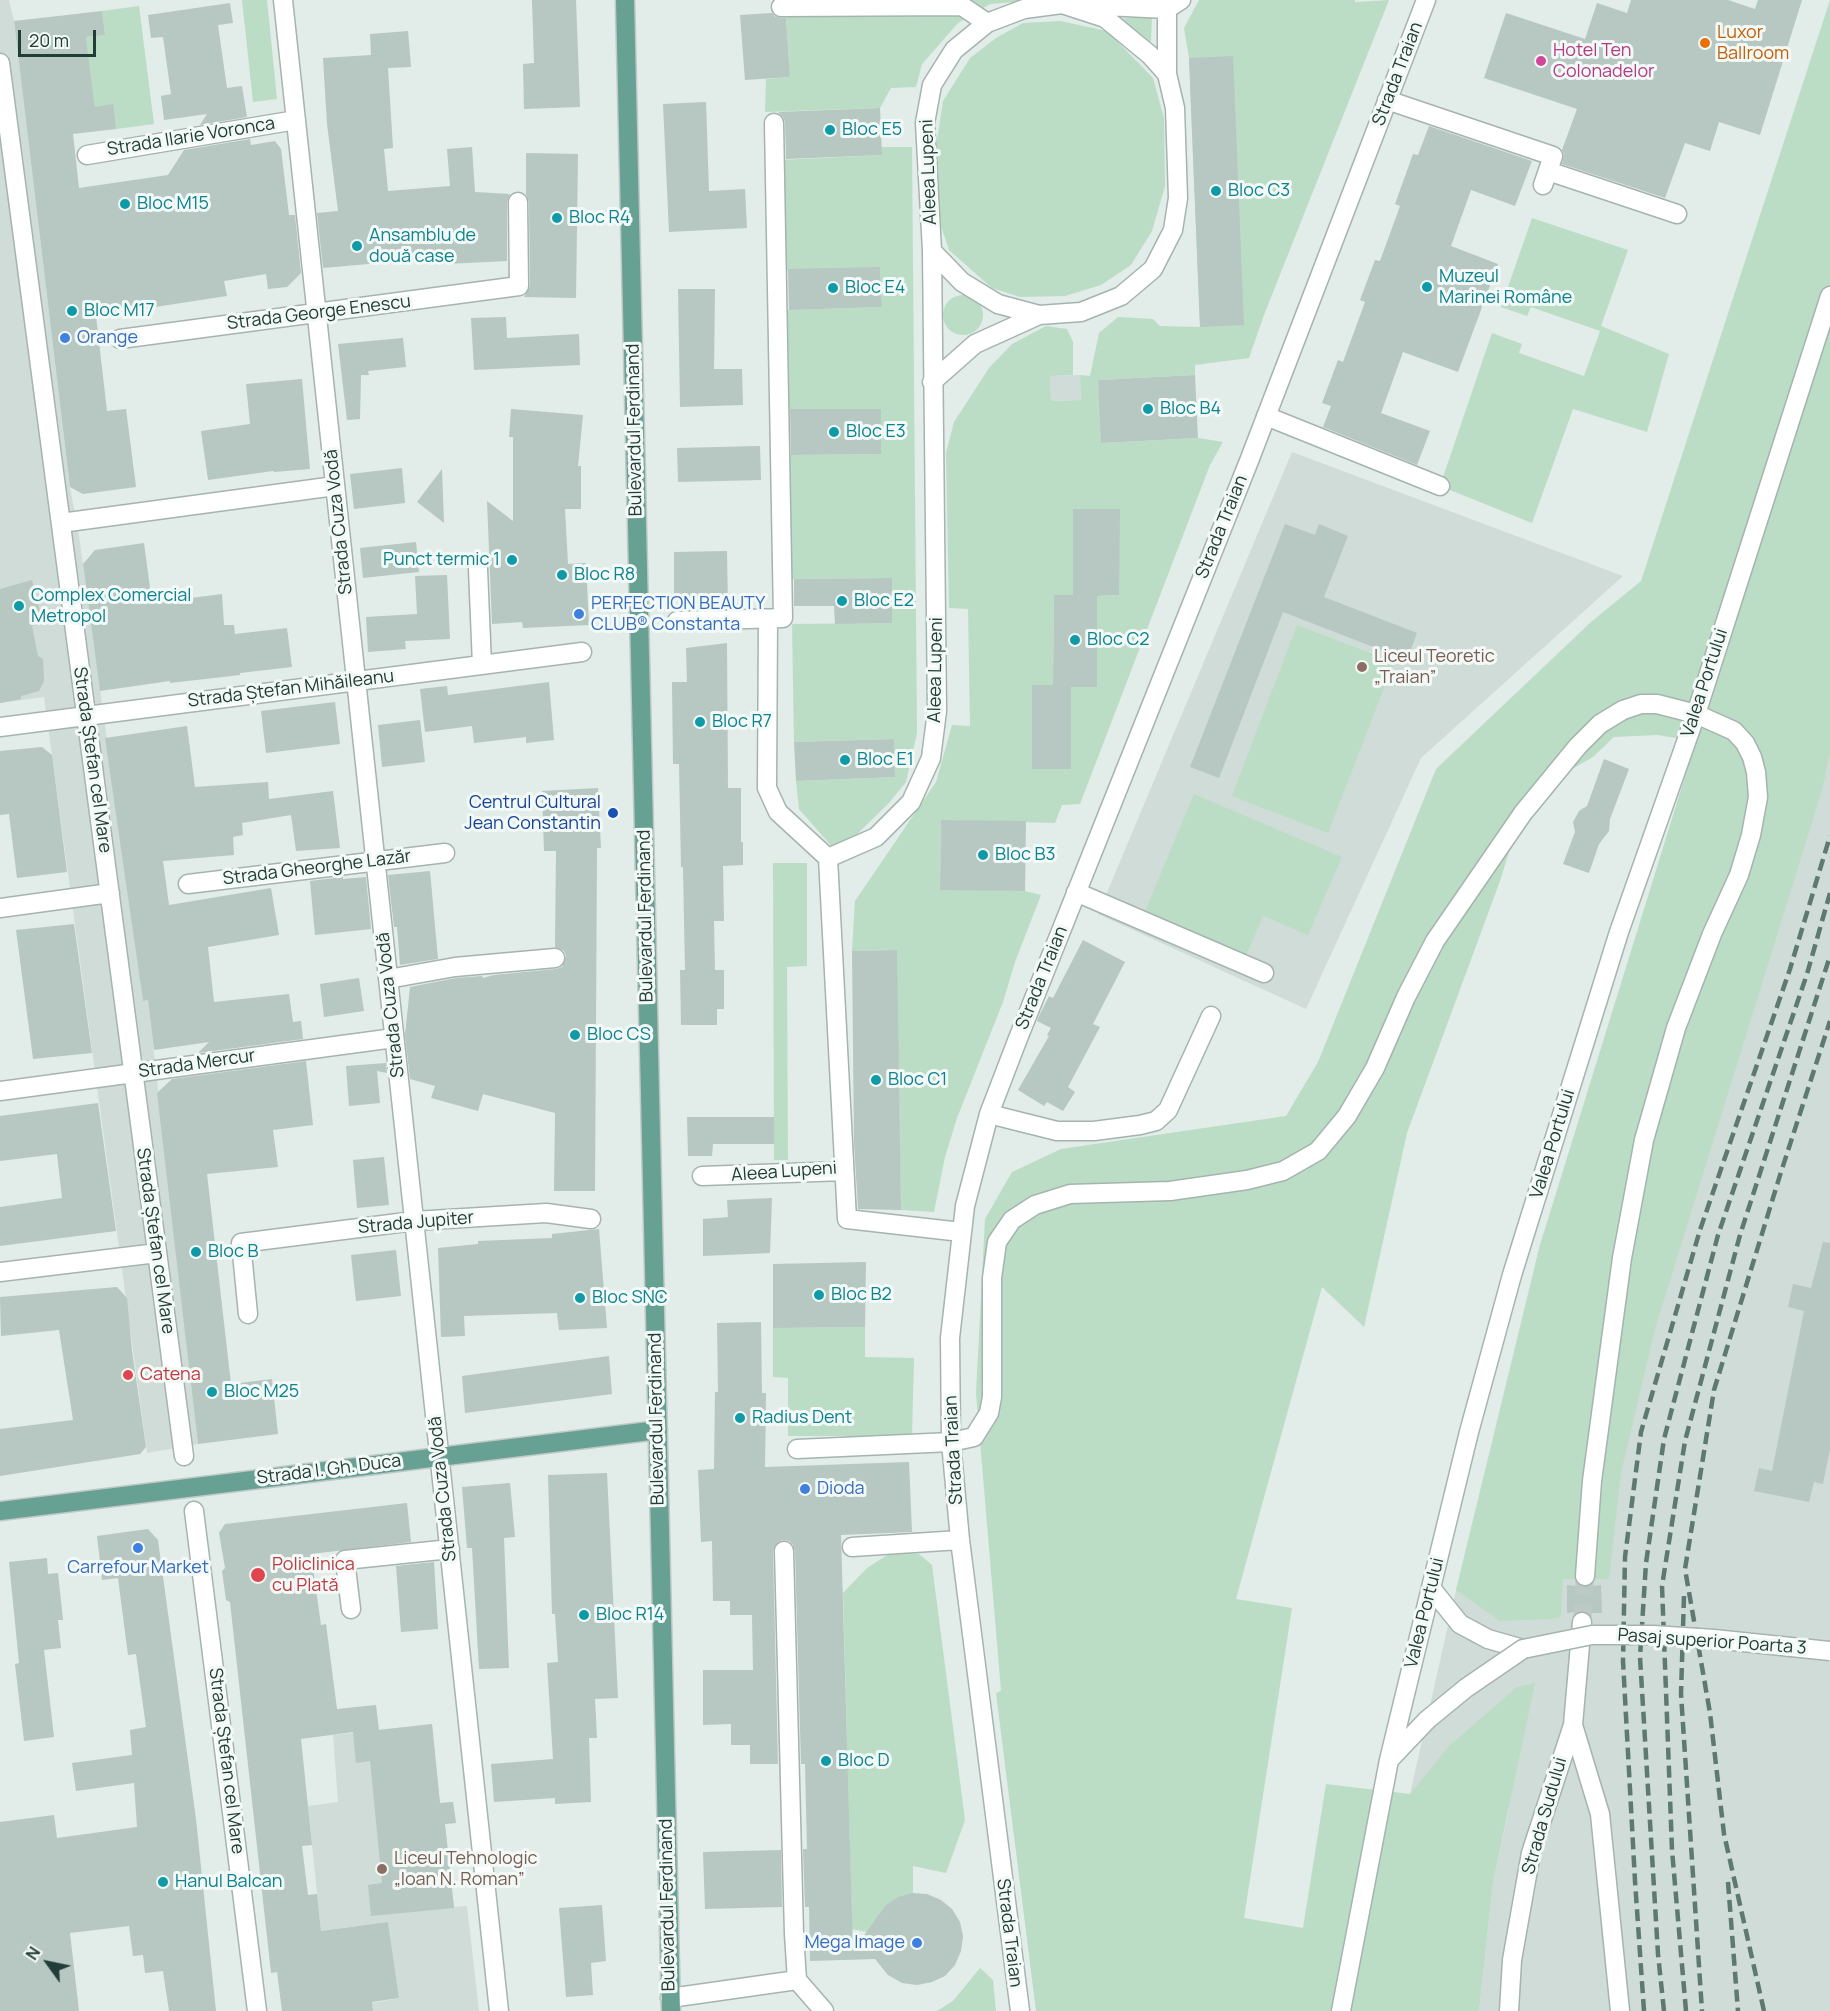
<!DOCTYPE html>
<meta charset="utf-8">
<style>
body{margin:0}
#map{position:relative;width:1830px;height:2011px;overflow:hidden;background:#e2ece8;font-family:Manrope,sans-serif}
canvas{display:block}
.north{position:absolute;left:18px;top:1933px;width:60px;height:60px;-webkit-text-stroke:4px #f3f9f6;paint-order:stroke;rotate:303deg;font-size:16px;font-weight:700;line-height:24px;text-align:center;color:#223d36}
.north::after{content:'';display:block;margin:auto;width:21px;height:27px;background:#223d36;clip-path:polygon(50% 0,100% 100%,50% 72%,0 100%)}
.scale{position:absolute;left:18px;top:30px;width:78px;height:27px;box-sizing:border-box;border:3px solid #223d36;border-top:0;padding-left:8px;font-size:18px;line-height:21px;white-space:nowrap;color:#223d36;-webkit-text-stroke:4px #f3f9f6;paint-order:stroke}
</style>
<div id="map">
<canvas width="1830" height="2011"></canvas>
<div class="north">N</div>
<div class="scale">20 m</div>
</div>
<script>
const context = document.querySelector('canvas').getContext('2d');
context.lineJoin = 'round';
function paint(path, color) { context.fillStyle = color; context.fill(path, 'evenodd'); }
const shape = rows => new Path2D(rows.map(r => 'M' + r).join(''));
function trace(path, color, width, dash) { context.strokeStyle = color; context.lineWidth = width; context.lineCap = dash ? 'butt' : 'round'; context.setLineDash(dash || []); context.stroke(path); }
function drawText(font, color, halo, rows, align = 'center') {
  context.font = font + ' Manrope,sans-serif'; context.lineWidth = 6; context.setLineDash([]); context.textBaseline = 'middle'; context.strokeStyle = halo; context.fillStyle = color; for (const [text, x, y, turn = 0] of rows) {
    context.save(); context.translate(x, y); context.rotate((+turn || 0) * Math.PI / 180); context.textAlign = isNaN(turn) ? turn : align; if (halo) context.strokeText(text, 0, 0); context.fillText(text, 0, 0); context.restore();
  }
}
const built = shape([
 [0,0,9,0,14,21,70,487,79,536,143,1001,148,1000,198,1444,147,1453,44,697,0,703],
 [1830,339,1830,2011,1479,2011,1493,1883,1509,1809,1410,1794,1456,1590,1540,1245],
 [1080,375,1081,400,1051,401,1050,376],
 [1292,452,1623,576,1421,758,1306,1009,1098,914],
 [432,1724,440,1803,453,1802,456,1823,445,1824,454,1907,467,1906,479,2011,373,2011,372,2003,399,1998,388,1922,321,1931,308,1806,338,1802,333,1735]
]);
const green = shape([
 [242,0,267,0,277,99,253,102],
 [785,0,1039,0,990,4,958,23,922,64,916,87,891,88,880,108,765,112,766,79,790,77],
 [1199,0,1355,0,1355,2,1389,0,1264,315,1249,358,1195,365,1195,375,1098,380,1102,443,1198,438,1223,442,1210,465,1080,804,1062,805,1055,823,941,820,940,889,1025,891,1041,895,1015,962,1003,1002,957,1118,945,1157,934,1212,901,1210,896,950,852,951,855,901,936,782,952,725,970,726,968,609,949,608,946,453,954,422,989,368,1012,344,1046,326,1067,329,1073,342,1073,375,1050,376,1051,401,1081,400,1080,375,1090,376,1099,333,1118,317,1153,319,1160,326,1200,327,1189,58,1184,28],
 [1119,509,1119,595,1097,596,1097,687,1071,687,1071,769,1032,769,1032,685,1053,685,1054,596,1073,595],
 [1830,0,1830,753,1822,790,1655,1329,1621,1473,1609,1579,1563,1579,1561,1617,1550,1619,1500,1621,1456,1590,1540,1245,1696,741,1657,735,1614,737,1593,757,1565,773,1513,839,1500,881,1407,1133,1364,1327,1322,1287,1236,1599,1292,1608,1244,1918,1303,1928,1326,1784,1410,1794,1449,1746,1517,1687,1535,1683,1493,1883,1479,2011,1036,2011,996,1693,1001,1691,976,1393,985,1219,1012,1172,1061,1149,1286,1116,1318,1062,1436,769,1591,622,1641,581],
 [139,6,154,124,116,129,95,107,86,37,105,35,102,11],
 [1152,15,1151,42,1120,19],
 [1060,21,1107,31,1153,78,1164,118,1165,186,1152,231,1131,265,1101,285,1065,296,1020,297,992,288,949,250,938,217,935,153,943,101,970,58,996,38,1023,23],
 [881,147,912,147,917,733,906,782,889,803,850,841,834,849,799,809,796,781,895,777,894,739,794,742,792,624,892,623,891,578,791,579,787,455,881,454,881,409,787,409,784,310,882,307,880,268,784,270,780,160,881,155],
 [1532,218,1628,250,1601,326,1669,354,1647,432,1573,409,1532,523,1440,486,1492,333,1522,344,1519,353,1584,376,1600,331,1531,307,1527,316,1501,307],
 '943 315a20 20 0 1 1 40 0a20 20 0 1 1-40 0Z',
 [1297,625,1394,662,1328,833,1232,796],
 [1194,794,1342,857,1308,935,1263,916,1245,958,1144,914],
 [773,863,807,863,807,966,787,967,788,1160,774,1160],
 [865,1327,865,1357,914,1358,912,1436,788,1436,788,1378,773,1377,773,1328],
 [892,1552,919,1554,932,1565,965,1820,946,1873,913,1866,913,1893,872,1933,852,1929,843,1593,867,1568],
 [980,1968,993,1980,996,2011,937,2011,953,2001]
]);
const building = shape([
 [532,0,576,0,580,107,524,109,523,64,534,63],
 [1631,0,1728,0,1755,9,1758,0,1802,0,1760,135,1719,122,1710,151,1685,143,1665,198,1562,164,1564,154,1562,150,1577,109,1484,78,1506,13,1585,39,1597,3,1627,13],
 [230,3,233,23,218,25,227,88,242,86,247,117,200,125,207,114,164,120,161,96,171,94,163,37,151,38,148,15],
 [102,11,105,35,86,37,95,107,113,104,116,129,73,134,79,188,168,175,184,150,250,139,251,145,275,141,281,149,289,215,295,215,301,273,287,287,268,289,266,274,224,281,227,296,96,316,107,411,126,409,136,487,83,494,70,487,14,21],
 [772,13,776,17,786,18,790,77,745,80,740,15],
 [408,31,411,67,388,68,393,148,384,149,388,191,450,186,447,149,472,147,475,192,510,194,507,202,507,261,426,265,425,259,323,268,317,213,338,211,327,124,323,58,371,55,370,34],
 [1233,56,1244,325,1200,327,1189,58],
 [706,102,709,191,745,189,747,228,669,232,663,104],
 [880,108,882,155,786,159,785,122,783,117,778,112],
 [1429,126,1532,161,1515,206,1471,190,1451,246,1498,264,1458,372,1403,352,1381,413,1430,431,1417,465,1323,427,1331,406,1322,403,1338,360,1343,362,1365,302,1360,300,1375,260,1380,261,1400,206,1395,204,1413,154,1418,155],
 [526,153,578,154,576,298,524,297,530,286,529,202,526,194],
 [880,267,882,307,789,310,788,269],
 [678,289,715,289,714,369,742,369,743,405,680,407],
 [506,317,507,338,579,334,580,365,474,370,471,318],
 [403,338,406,367,368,371,369,375,361,375,360,419,347,420,338,344],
 [1195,375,1198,438,1101,443,1098,380],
 [302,379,310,469,274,472,273,471,208,480,201,431,250,424,246,384],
 [511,409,583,415,578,466,581,466,581,509,565,509,568,564,586,563,589,625,523,628,522,622,492,624,487,501,513,521,513,437,509,437],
 [790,409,881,409,881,454,791,455],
 [760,446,761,480,678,482,677,448],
 [402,468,405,503,354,509,350,474],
 [442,469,444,523,417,502],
 [1073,509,1120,509,1119,595,1097,596,1097,687,1071,687,1071,769,1032,769,1032,685,1053,685,1054,595,1073,595],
 [1285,524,1315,535,1319,524,1348,536,1324,597,1417,633,1407,660,1283,612,1219,778,1190,767],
 [416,542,419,572,363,578,360,548],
 [144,543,152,603,222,594,224,625,234,625,235,634,287,628,292,667,240,673,240,675,170,683,170,681,100,691,83,564,95,550],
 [727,551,728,607,689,607,679,603,674,594,674,552],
 [447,575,450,639,405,641,406,649,368,652,366,617,417,614,415,576],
 [892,578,892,623,835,624,834,606,794,606,794,579],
 [32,580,43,623,32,626,38,656,43,659,44,681,39,691,21,696,21,699,0,703,0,589],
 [727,643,728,788,741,788,741,842,743,842,743,865,723,866,724,921,714,921,715,970,724,970,724,1009,717,1009,717,1025,681,1025,680,970,685,970,683,867,681,867,679,764,673,764,672,682,687,682,686,648],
 [549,682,554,740,526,743,526,737,474,743,472,726,425,732,420,689,447,686,448,695],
 [335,702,340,744,266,753,261,711],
 [420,720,425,762,382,767,378,725],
 [187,726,195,787,268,782,269,799,333,791,340,848,296,851,291,815,242,823,243,835,233,837,234,855,163,861,169,905,271,888,279,935,208,947,214,1002,289,994,293,1022,301,1021,303,1039,198,1053,209,1042,154,1050,148,1000,143,1001,105,738],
 [894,739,895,777,796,781,794,742],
 [42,747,52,755,67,872,17,878,9,814,0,815,0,751],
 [1604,759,1629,769,1610,819,1609,831,1599,844,1589,873,1563,864,1575,832,1573,822,1579,811,1587,806],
 [598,788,601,848,597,848,595,1191,554,1191,555,1113,483,1094,478,1111,431,1098,435,1086,410,1079,405,1035,410,987,456,978,482,976,483,978,494,975,556,969,562,967,566,956,564,951,555,947,556,851,544,851,542,791],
 [941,820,1026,821,1025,891,940,890],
 [430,871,438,959,400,965,397,927,394,927,388,875],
 [343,877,343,879,366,877,371,929,315,935,310,881],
 [74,924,92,1053,33,1059,16,930],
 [1083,940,1125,962,1093,1024,1100,1027,1068,1087,1075,1092,1063,1111,1047,1102,1044,1106,1018,1090,1049,1036,1047,1035,1051,1028,1037,1021,1039,1016,1049,996,1053,998],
 [897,950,901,1210,858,1209,854,1143,852,951],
 [359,978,364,1011,324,1017,320,984],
 [306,1061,313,1125,273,1130,278,1167,207,1174,231,1384,272,1379,278,1434,198,1444,157,1093,172,1079],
 [386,1063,387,1073,377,1071,380,1103,349,1106,346,1066],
 [98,1103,116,1231,0,1246,0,1207,62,1198,57,1154,0,1161,0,1116],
 [687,1117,774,1117,774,1144,713,1144,712,1156,688,1156],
 [384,1157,389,1205,357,1208,353,1160],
 [772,1198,770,1253,703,1256,703,1219,728,1217,727,1200],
 [599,1229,607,1328,559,1330,557,1313,464,1316,465,1336,441,1337,438,1248,478,1244,478,1241,552,1238,552,1234],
 [1823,1242,1830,1243,1830,1449,1823,1484,1814,1482,1809,1502,1754,1491,1759,1468,1772,1471,1804,1311,1788,1307,1793,1284,1811,1288],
 [396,1250,401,1296,356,1301,351,1255],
 [866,1262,865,1327,773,1328,773,1264],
 [117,1287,127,1298,132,1351,146,1447,140,1454,0,1476,0,1429,73,1420,59,1330,1,1336,0,1297],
 [761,1322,762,1393,766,1393,765,1467,909,1462,912,1532,841,1535,853,1951,885,1906,898,1897,913,1893,927,1894,941,1900,952,1909,960,1922,963,1936,961,1951,955,1965,945,1976,932,1982,917,1985,902,1983,888,1975,875,1959,810,1961,809,1907,805,1907,803,1849,807,1849,805,1764,801,1764,795,1551,793,1545,789,1541,783,1540,778,1542,773,1551,778,1764,750,1764,750,1745,731,1745,731,1724,703,1725,703,1670,753,1670,752,1615,730,1615,730,1601,713,1601,712,1541,701,1542,698,1470,714,1469,715,1392,718,1392,717,1323],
 [609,1356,612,1394,465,1413,462,1376],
 [607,1473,618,1698,595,1699,597,1738,589,1738,591,1802,555,1804,555,1798,494,1802,491,1764,553,1759,547,1663,558,1662,555,1614,552,1614,548,1475],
 [510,1483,515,1537,504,1538,509,1668,479,1669,472,1548,467,1548,462,1487],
 [407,1503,411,1542,311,1554,321,1625,326,1624,337,1709,376,1705,379,1730,432,1724,440,1803,453,1802,456,1823,445,1824,454,1908,371,1916,368,1885,382,1883,370,1761,356,1763,353,1732,301,1739,312,1845,302,1846,308,1895,317,1894,321,1931,388,1922,399,1998,372,2002,373,2011,282,2011,277,1972,271,1973,230,1602,226,1600,222,1571,225,1568,219,1533,225,1524],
 [148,1529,158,1540,196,1819,216,2011,169,2011,163,1971,145,1973,143,1955,133,1956,129,1926,70,1933,79,2011,0,2011,0,1822,54,1815,57,1838,137,1827,134,1783,76,1791,72,1763,132,1755,130,1730,146,1727,136,1654,128,1655,118,1578,102,1580,97,1536],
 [47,1558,48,1574,58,1573,63,1620,58,1620,61,1648,44,1650,54,1737,24,1741,15,1664,19,1663,9,1562],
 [434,1562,438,1629,401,1632,396,1566],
 [1567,1585,1585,1587,1601,1585,1602,1613,1589,1613,1582,1611,1567,1613],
 [781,1850,782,1907,705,1909,703,1852],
 [602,1905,606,1961,591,1963,593,1995,566,1997,559,1908]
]);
const minorTunnel = shape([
 [1582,1622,1585,1576]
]);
const minor = shape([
 [283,0,499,2011],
 [1062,4,1105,18,1150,55,1167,74,1175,108,1178,198,1173,230,1153,269,1121,296,1081,312,1039,315,998,304,962,282,932,251,925,123,932,85,954,50,987,23,1024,9,1062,4],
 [1085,5,1167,9,1181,0],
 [781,7,962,6,987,23],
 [0,63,184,1456],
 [1167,74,1167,9],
 [1387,100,1553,156,1543,185],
 [87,155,296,120],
 [1548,171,1677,214],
 [120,339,519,286,518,202],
 [932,382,975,344,1039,315],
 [1266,416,1440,486],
 [61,523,335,486],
 [478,569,482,665],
 [768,619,767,788,778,812,828,858,847,1219,961,1232],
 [677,621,783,618,774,123],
 [0,727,582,652],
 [828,858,876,837,911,802,931,758,937,711,932,251],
 [188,884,445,853],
 [1076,892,1264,973],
 [0,908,110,893],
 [388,979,455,967,555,958],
 [0,1091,394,1038],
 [989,1114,1057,1131,1094,1131,1140,1125,1156,1121,1168,1110,1211,1016],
 [702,1176,844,1171],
 [0,1272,157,1253],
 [248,1314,241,1243,414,1221,546,1213,591,1219],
 [797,1449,951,1442,974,1437,989,1413,992,1397,992,1278,997,1242,1012,1220,1035,1205,1070,1194,1170,1191,1247,1180,1283,1171,1318,1151,1347,1116,1375,1068,1406,997,1435,941,1523,813,1578,746,1600,724,1623,710,1641,704,1657,704,1696,714,1734,731,1745,743,1752,757,1756,772,1758,797,1751,835,1739,875,1712,934,1676,1028,1644,1140,1622,1258,1592,1481,1585,1576],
 [194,1511,257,2011],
 [852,1547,960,1540],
 [1431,1588,1460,1624,1488,1639,1523,1649],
 [351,1609,345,1560,450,1549],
 [1573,1725,1600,1814,1620,2011],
 [1390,1759,1427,1720],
 [797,1980,824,2011],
 [670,1998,797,1980,794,1934,784,1551],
 [1020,2011,960,1540,951,1442,950,1338,965,1206,989,1114,1017,1041,1249,461,1426,0],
 [1341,2011,1389,1760,1469,1432,1512,1275,1619,932,1696,714,1830,296],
 [1509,2011,1512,1960,1531,1853,1573,1725,1582,1622]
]);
const major = shape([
 [625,0,671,2011],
 [0,1511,658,1430]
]);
const rail = shape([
 [1684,1596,1681,1694,1702,2011],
 [1728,1882,1738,2011],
 [1644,2011,1635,1881,1623,1661,1625,1557,1641,1432,1700,1230,1790,969,1830,836],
 [1664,2011,1658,1954,1640,1657,1646,1563,1664,1439,1718,1235,1807,974,1830,893],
 [1686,2011,1672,1850,1662,1586,1685,1441,1740,1235,1830,956],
 [1764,2011,1724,1834,1710,1713,1685,1569,1714,1390,1781,1172,1830,1021]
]);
const minorBridge = shape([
 [1427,1720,1466,1688,1523,1649,1592,1635,1653,1635,1714,1639,1830,1651]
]);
const markers = [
 [1705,43,6,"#e8710a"],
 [1541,61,6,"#d1479c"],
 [830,130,6,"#0f9aa8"],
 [1216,191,6,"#0f9aa8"],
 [125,204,6,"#0f9aa8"],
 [557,218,6,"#0f9aa8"],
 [357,246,6,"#0f9aa8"],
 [1427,287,6,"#0f9aa8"],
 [833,288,6,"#0f9aa8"],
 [72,311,6,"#0f9aa8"],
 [65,338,6,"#3f7fe0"],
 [1148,409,6,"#0f9aa8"],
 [834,432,6,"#0f9aa8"],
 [512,560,6,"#0f9aa8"],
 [562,575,6,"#0f9aa8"],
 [842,601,6,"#0f9aa8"],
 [19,606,6,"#0f9aa8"],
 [579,614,6,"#3f7fe0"],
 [1075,640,6,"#0f9aa8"],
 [1362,667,6,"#8d6e63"],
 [700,722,6,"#0f9aa8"],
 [845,760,6,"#0f9aa8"],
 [613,813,6,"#1a4fb4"],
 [983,855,6,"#0f9aa8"],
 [575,1035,6,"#0f9aa8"],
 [876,1080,6,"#0f9aa8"],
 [196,1252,6,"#0f9aa8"],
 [819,1295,6,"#0f9aa8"],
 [580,1298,6,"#0f9aa8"],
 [128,1375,6,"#e0444e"],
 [212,1392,6,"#0f9aa8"],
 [740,1418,6,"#0f9aa8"],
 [805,1489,6,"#3f7fe0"],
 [138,1548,6,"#3f7fe0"],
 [258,1575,8,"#e0444e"],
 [584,1615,6,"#0f9aa8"],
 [826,1761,6,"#0f9aa8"],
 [382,1869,6,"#8d6e63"],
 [163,1882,6,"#0f9aa8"],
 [917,1943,6,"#3f7fe0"]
];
const foodNames = [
 ["Luxor",1717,33],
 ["Ballroom",1717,54]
];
const hotelNames = [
 ["Hotel Ten",1553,51],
 ["Colonadelor",1553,72]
];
const streetNames = [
 ["Strada Traian",1398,74,-69],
 ["Strada Ilarie Voronca",191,137,-9],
 ["Aleea Lupeni",929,172,-92],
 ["Strada George Enescu",319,313,-7],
 ["Bulevardul Ferdinand",635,430,-91],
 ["Strada Cuza Vodă",339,522,-96],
 ["Strada Traian",1222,527,-68],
 ["Aleea Lupeni",936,670,-89],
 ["Valea Portului",1705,683,-72],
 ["Strada Ștefan Mihăileanu",291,689,-7],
 ["Strada Ștefan cel Mare",92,760,82],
 ["Strada Gheorghe Lazăr",317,868,-7],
 ["Bulevardul Ferdinand",646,916,-91],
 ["Strada Traian",1042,978,-68],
 ["Strada Cuza Vodă",391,1005,-96],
 ["Strada Mercur",197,1064,-8],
 ["Valea Portului",1553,1144,-73],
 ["Aleea Lupeni",784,1172,-4],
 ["Strada Jupiter",416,1223,-5],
 ["Strada Ștefan cel Mare",155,1241,82],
 ["Bulevardul Ferdinand",657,1419,-91],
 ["Strada Traian",954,1450,-93],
 ["Strada I. Gh. Duca",329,1470,-7],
 ["Strada Cuza Vodă",443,1489,-96],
 ["Valea Portului",1425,1613,-76],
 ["Pasaj superior Poarta 3",1712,1642,4],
 ["Strada Ștefan cel Mare",226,1761,83],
 ["Strada Sudului",1545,1816,-74],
 ["Bulevardul Ferdinand",668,1905,-91],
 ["Strada Traian",1009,1933,83]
];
const cultureNames = [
 ["Bloc E5",842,130],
 ["Bloc C3",1228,191],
 ["Bloc M15",137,204],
 ["Bloc R4",569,218],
 ["Ansamblu de",369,236],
 ["două case",369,257],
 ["Muzeul",1439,277],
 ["Marinei Române",1439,298],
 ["Bloc E4",845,288],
 ["Bloc M17",84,311],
 ["Bloc B4",1160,409],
 ["Bloc E3",846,432],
 ["Punct termic 1",500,560,"right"],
 ["Bloc R8",574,575],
 ["Complex Comercial",31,596],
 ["Metropol",31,617],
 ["Bloc E2",854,601],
 ["Bloc C2",1087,640],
 ["Bloc R7",712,722],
 ["Bloc E1",857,760],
 ["Bloc B3",995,855],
 ["Bloc CS",587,1035],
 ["Bloc C1",888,1080],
 ["Bloc B",208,1252],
 ["Bloc B2",831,1295],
 ["Bloc SNC",592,1298],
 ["Bloc M25",224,1392],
 ["Radius Dent",752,1418],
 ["Bloc R14",596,1615],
 ["Bloc D",838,1761],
 ["Hanul Balcan",175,1882]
];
const shopNames = [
 ["Orange",77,338],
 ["PERFECTION BEAUTY",591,604],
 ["CLUB® Constanta",591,625],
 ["Dioda",817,1489],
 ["Carrefour Market",138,1568,"center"],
 ["Mega Image",905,1943,"right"]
];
const educationNames = [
 ["Liceul Teoretic",1374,657],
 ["„Traian”",1374,678],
 ["Liceul Tehnologic",394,1859],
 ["„Ioan N. Roman”",394,1880]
];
const transitNames = [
 ["Centrul Cultural",601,803],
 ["Jean Constantin",601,824]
];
const healthNames = [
 ["Catena",140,1375],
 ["Policlinica",272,1565],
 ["cu Plată",272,1586]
];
paint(built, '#d0dcd7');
paint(green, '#bbddc5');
paint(building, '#b7c7c1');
trace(minorTunnel, '#bcc9c4', 18, [18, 9]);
trace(minor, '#a5b4af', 21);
trace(major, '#c1c9c7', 21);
trace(minor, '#fff', 18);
trace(major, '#67a194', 18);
trace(rail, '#5d7972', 4.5, [12, 6]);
trace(minorBridge, '#a5b4af', 21, []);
trace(minorBridge, '#fff', 18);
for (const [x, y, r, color] of markers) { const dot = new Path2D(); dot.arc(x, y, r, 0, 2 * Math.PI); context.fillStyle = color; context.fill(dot); trace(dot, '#f3f9f6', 2); }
drawText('18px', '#c56008', '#f3f9f6', foodNames, 'left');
drawText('18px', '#b23c85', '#f3f9f6', hotelNames, 'left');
drawText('18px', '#223d36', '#f3f9f6', streetNames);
drawText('18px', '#0d838f', '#f3f9f6', cultureNames, 'left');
drawText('18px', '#366cbe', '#f3f9f6', shopNames, 'left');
drawText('18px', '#785e54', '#f3f9f6', educationNames, 'left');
drawText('18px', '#164399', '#f3f9f6', transitNames, 'right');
drawText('18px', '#be3a42', '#f3f9f6', healthNames, 'left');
</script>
